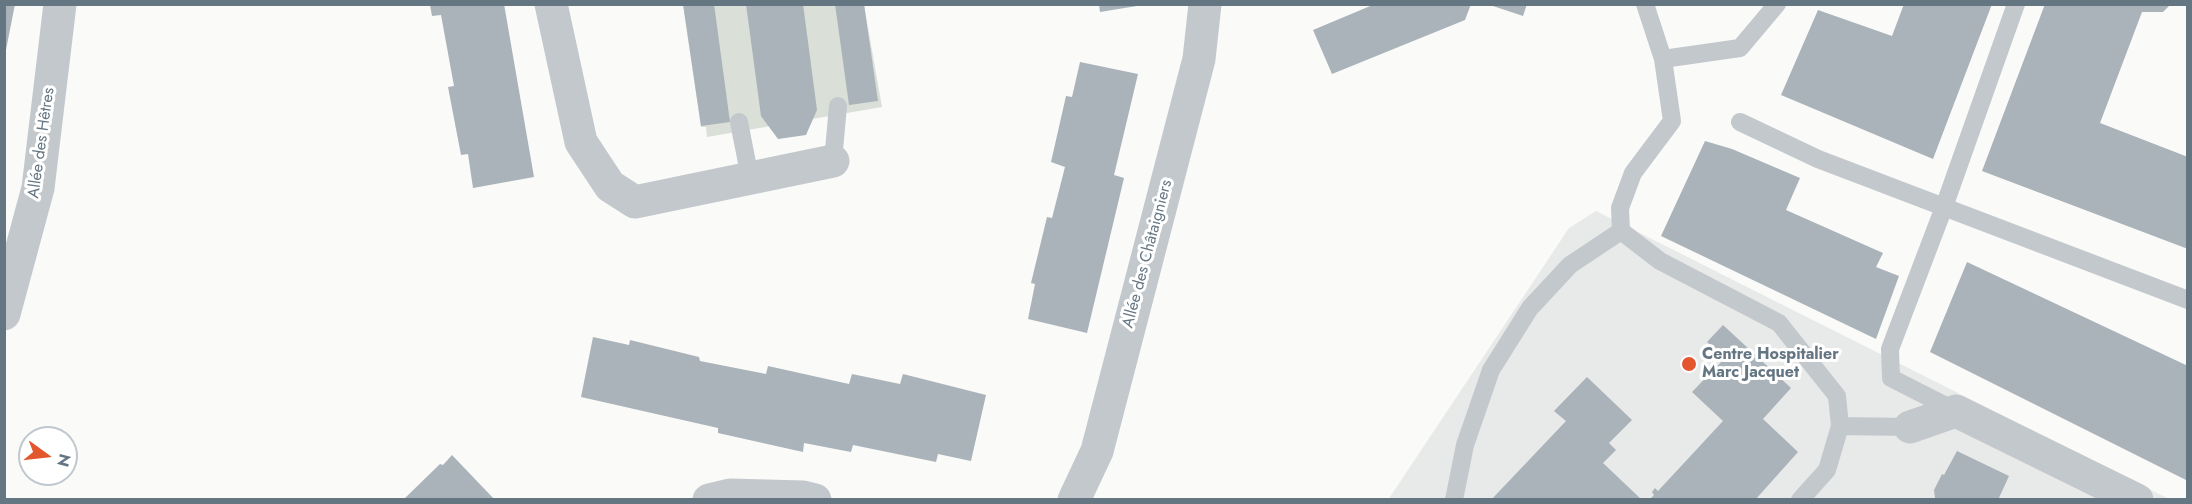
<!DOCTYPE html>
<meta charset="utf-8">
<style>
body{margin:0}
#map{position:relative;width:2192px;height:504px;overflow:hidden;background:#fafaf8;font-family:Jost,sans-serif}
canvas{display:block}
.frame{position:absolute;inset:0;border:6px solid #657683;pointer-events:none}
.north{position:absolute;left:18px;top:426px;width:60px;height:60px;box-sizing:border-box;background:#fff;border:2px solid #c1c8cd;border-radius:50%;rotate:105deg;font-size:16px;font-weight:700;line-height:24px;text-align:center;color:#657683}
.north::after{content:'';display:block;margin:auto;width:21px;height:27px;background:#e4572e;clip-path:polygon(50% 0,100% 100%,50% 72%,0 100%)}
</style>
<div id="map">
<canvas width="2192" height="504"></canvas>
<div class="frame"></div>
<div class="north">N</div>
</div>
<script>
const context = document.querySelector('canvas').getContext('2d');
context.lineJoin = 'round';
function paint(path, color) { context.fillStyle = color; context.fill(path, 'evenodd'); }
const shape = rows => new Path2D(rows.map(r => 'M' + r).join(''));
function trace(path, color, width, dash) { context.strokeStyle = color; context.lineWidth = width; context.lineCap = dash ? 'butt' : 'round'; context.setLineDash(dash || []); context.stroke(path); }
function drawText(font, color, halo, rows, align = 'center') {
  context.font = font + ' Jost,sans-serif'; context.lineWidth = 6; context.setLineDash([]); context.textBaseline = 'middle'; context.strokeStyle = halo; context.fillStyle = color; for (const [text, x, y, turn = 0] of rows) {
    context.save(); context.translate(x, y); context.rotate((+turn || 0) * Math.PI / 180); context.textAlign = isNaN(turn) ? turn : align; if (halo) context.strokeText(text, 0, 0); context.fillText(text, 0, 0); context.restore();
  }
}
const built = shape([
 [1596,211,2169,499,1388,500,1569,228]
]);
const green = shape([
 [683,5,864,5,882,107,707,137,706,127,701,127]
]);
const building = shape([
 [4,4,15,4,6,50,4,50],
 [504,4,534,177,473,188,468,154,461,155,448,87,454,86,441,15,432,16,430,5],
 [683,4,714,4,730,122,701,126],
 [746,4,803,4,817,110,806,135,778,139,761,116],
 [835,4,864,4,878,101,849,105],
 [1099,4,1137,4,1137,6,1100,12],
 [1375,4,1471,4,1465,20,1332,74,1313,30],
 [1493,4,1527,4,1523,16,1493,6],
 [1904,4,1992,4,1933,159,1781,95,1818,10,1892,36],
 [2045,4,2171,4,2163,12,2142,12,2100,123,2188,157,2188,249,1982,171],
 [1080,62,1138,74,1114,175,1124,178,1087,333,1028,319,1035,284,1031,283,1047,217,1052,218,1065,167,1051,162,1066,96,1072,97],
 [1705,141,1732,149,1800,178,1786,210,1883,253,1876,267,1899,276,1876,339,1661,236],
 [1967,262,2188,366,2188,481,1930,352],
 [1723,325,1791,388,1763,419,1798,452,1755,500,1649,500,1654,495,1652,492,1655,488,1658,491,1723,421,1692,392,1725,358,1707,342],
 [593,337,629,345,630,340,699,357,700,361,766,374,768,366,849,384,852,374,900,384,903,374,986,395,971,461,938,454,936,462,853,445,851,452,804,443,803,452,718,433,718,428,581,397],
 [1587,377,1632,420,1609,443,1616,450,1603,463,1642,500,1491,500,1566,421,1554,411],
 [1957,451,2009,476,1998,500,1939,500,1935,498,1934,490,1942,474,1944,475],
 [452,455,495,500,403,500,440,464,443,465]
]);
const service = shape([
 [1663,59,1740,48,1777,4],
 [739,122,750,178],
 [1740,122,1818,159,2188,300],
 [833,161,838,106],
 [1621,231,1660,261,1779,323,1837,396,1840,426,1827,470,1800,500],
 [1621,231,1620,208,1633,173,1672,121,1663,59,1645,4],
 [1956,411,1891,378,1890,349,1944,207,2016,4],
 [1840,426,1910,427],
 [1454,500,1465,445,1491,370,1530,308,1570,265,1621,231]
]);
const minor = shape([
 [551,4,581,142,610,186,635,202,833,161],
 [4,314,38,188,60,4],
 [1910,427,1956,411,2137,500],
 [709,500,730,495,803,497,815,500],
 [1074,500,1097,451,1199,59,1205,4]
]);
const markers = [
 [1689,364,8,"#e4572e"]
];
const streetNames = [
 ["Allée des Hêtres",42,143,-82],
 ["Allée des Châtaigniers",1148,254,-75]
];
const poiNames = [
 ["Centre Hospitalier",1702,355],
 ["Marc Jacquet",1702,373]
];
paint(built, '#e8e9e9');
paint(green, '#dadfd7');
paint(building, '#aab3b9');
trace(service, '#c3c8cc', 18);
trace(minor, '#c3c8cc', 33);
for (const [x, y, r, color] of markers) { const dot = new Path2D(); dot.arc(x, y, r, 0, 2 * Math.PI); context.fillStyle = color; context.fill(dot); trace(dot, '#fff', 2); }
drawText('16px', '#657683', '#fff', streetNames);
drawText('bold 16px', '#657683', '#fff', poiNames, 'left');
</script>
